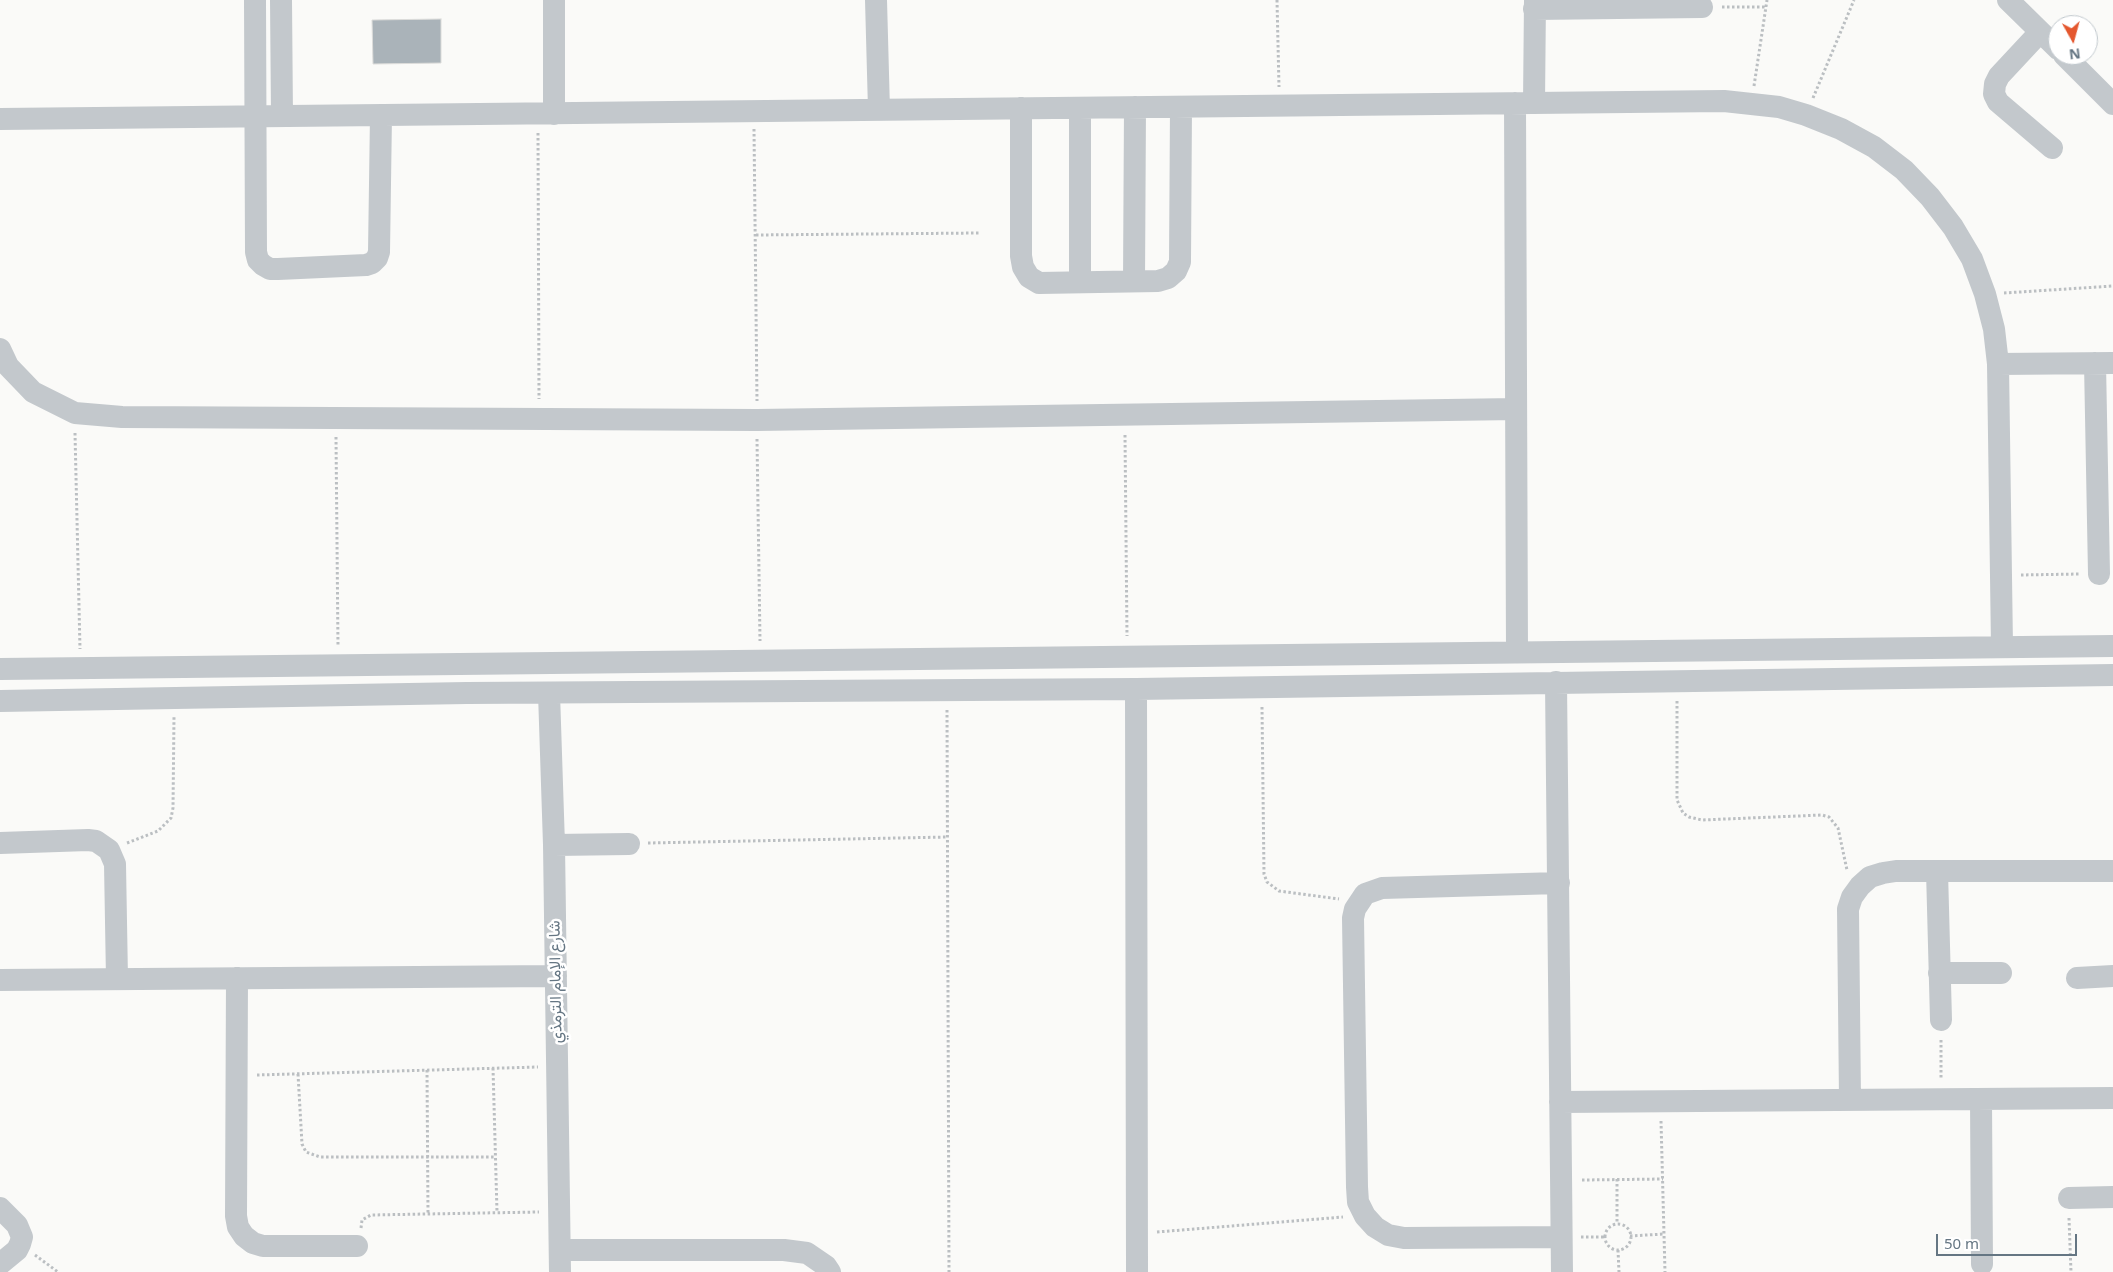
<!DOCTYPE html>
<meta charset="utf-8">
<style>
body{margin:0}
#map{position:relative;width:2113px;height:1272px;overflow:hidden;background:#fafaf8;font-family:"Noto Sans",sans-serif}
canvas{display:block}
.north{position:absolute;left:2048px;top:15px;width:50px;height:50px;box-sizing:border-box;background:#fff;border:1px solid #c1c8cd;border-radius:50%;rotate:173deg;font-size:14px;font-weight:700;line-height:20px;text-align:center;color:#657683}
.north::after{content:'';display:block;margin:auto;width:18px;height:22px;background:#e4572e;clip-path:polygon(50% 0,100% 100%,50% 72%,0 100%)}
.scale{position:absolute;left:1936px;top:1234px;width:141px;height:22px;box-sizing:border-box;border:2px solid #657683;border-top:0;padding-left:6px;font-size:15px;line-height:18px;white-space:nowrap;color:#657683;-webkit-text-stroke:4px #fff;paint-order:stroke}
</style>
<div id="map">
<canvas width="2113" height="1272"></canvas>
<div class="north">N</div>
<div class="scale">50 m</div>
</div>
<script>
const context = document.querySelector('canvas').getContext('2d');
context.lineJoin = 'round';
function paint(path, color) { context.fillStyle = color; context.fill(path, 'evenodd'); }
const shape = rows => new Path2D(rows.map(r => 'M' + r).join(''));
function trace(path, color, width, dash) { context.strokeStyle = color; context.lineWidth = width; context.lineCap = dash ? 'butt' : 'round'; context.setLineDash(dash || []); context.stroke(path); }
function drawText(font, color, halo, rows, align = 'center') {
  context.font = font + ' "Noto Sans",Vazirmatn,sans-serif'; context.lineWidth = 5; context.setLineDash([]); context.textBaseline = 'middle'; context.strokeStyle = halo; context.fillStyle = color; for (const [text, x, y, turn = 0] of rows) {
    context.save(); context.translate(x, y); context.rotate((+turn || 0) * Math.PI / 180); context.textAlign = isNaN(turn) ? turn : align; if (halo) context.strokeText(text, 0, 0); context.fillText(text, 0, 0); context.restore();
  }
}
const building = shape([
 [441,19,441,63,373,64,372,20,441,19]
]);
const path = shape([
 [1277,0,1279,87],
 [1722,7,1766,7],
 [1754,86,1767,0],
 [1813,98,1854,0],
 [754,129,757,401],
 [538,133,539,399],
 [756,235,979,233],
 [2004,293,2113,286],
 [75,433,80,649],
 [1125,435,1127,636],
 [336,437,338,646],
 [757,439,760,641],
 [2021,575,2080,574],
 [1677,701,1677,800,1683,813,1689,817,1702,820,1822,815,1829,817,1838,828,1847,870],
 [1262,707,1264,874,1267,882,1279,891,1339,899],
 [947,710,949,1272],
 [127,843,158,831,171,818,173,808,174,716],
 [648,843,947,837],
 [1941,1040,1941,1079],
 [493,1068,497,1212],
 [427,1070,428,1213],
 [298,1074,302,1144,306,1152,320,1157,495,1157],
 [257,1075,538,1067],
 [1661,1121,1665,1272],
 [1617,1179,1617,1224],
 [1582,1180,1663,1179],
 [2069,1218,2071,1272],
 '1605 1237a13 13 0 1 1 26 0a13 13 0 1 1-26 0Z',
 [361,1228,362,1220,371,1215,539,1212],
 [1157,1232,1343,1217],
 [1630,1236,1664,1234],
 [1581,1237,1605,1237],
 [1618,1250,1619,1272],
 [35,1255,58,1272]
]);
const minor = shape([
 [255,0,256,252,258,260,263,265,270,269,278,269,366,265,372,263,377,258,379,252,381,115],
 [281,0,282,116],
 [876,0,879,110],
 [2008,0,2058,49],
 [1534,9,1702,7],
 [2040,32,1999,76,1995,84,1994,94,1998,102,2052,148],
 [2064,55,2113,104],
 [1515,103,1517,651],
 [1534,103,1535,0],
 [1021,108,1021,256,1023,267,1029,277,1039,283,1158,281,1168,278,1176,271,1180,262,1181,107],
 [1080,108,1080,282],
 [554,114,554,0],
 [0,119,1724,101,1779,107,1806,115,1841,129,1874,147,1904,170,1930,197,1953,227,1972,259,1985,294,1994,329,1998,364,2002,647],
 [1134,281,1135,107],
 [0,349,8,366,33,392,75,413,122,417,757,420,1516,409],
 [2095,363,2099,574],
 [1998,364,2113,363],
 [0,669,2113,646],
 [1556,682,1562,1272],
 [1136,689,1137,1272],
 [549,693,554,845,560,1272],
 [0,701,467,693,1136,689,2113,675],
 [0,843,88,840,96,841,109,850,115,864,117,979],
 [554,845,629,844],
 [1937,871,1941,1020],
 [1559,883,1382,888,1365,894,1355,909,1353,918,1357,1187,1358,1202,1365,1216,1375,1227,1388,1235,1404,1238,1561,1237],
 [1939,973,2001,973],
 [237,978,236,1216,238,1227,244,1236,253,1243,263,1246,357,1246],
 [2077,978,2113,976],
 [0,980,556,976],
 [1981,1099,1982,1264],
 [1850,1100,1848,909,1852,897,1860,886,1870,877,1883,873,1896,871,2113,871],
 [1560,1102,2113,1098],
 [2069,1198,2113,1197],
 [0,1208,17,1225,22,1237,20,1244,17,1250,0,1264],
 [560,1250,784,1250,807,1253,826,1266,830,1272]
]);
const streetNames = [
 ["شارع الإمام الترمذي",556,982,-91]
];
paint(building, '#aab3b9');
trace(building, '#dcdcda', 1);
trace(path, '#bbbfc2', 3, [2.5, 2.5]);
trace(minor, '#c3c8cc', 22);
drawText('16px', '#657683', '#fff', streetNames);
</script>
